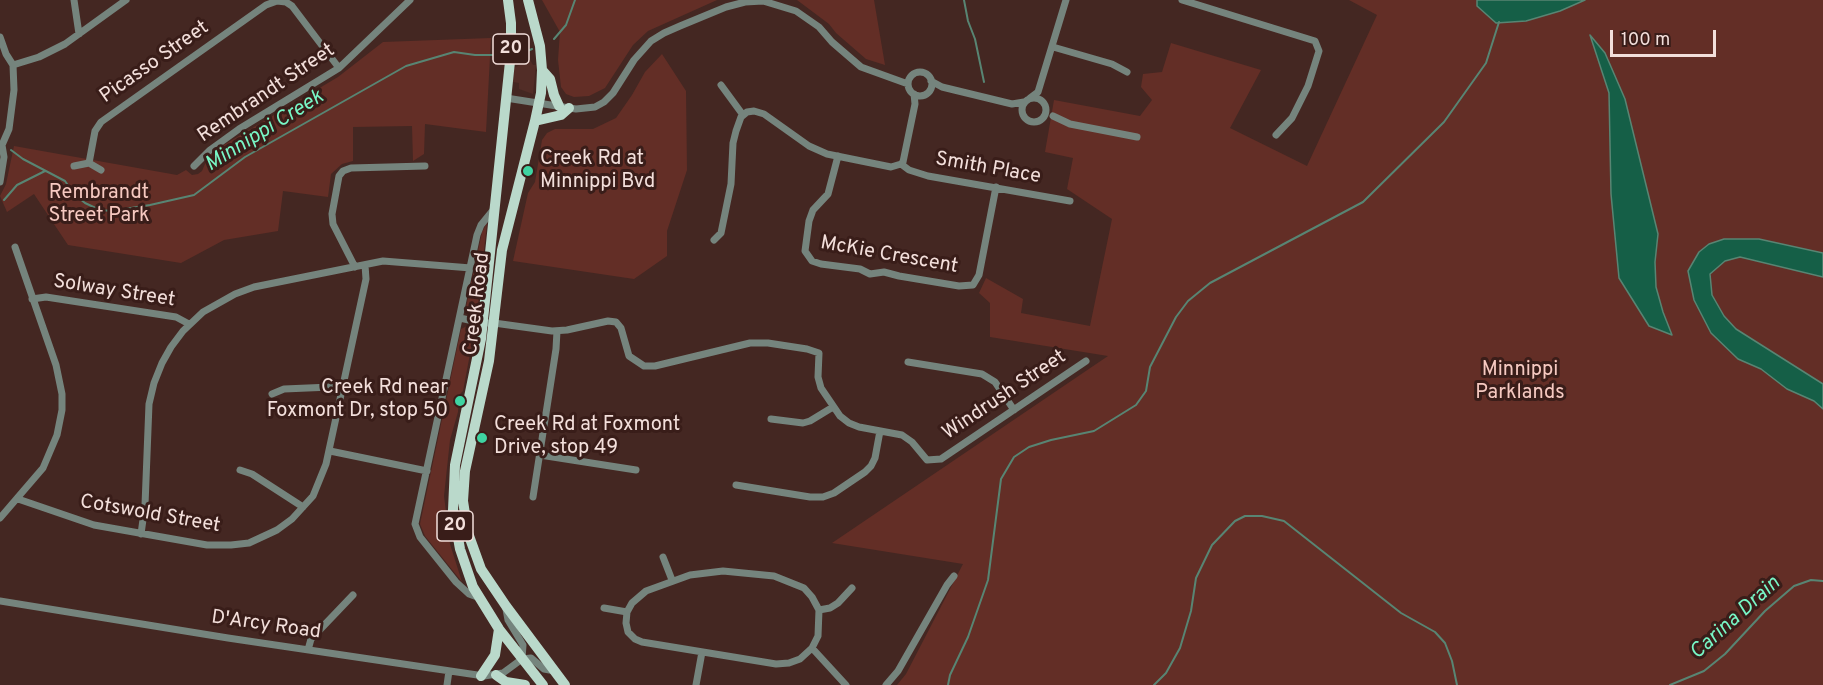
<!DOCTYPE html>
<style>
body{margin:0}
#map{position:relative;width:1823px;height:685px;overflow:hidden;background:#442722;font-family:Overpass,sans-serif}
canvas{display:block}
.scale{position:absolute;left:1610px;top:30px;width:106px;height:27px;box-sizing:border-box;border:3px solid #f3dfdb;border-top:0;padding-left:8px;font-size:18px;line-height:21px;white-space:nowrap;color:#f3dfdb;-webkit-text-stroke:4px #391d19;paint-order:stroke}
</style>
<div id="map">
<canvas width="1823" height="685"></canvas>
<div class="scale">100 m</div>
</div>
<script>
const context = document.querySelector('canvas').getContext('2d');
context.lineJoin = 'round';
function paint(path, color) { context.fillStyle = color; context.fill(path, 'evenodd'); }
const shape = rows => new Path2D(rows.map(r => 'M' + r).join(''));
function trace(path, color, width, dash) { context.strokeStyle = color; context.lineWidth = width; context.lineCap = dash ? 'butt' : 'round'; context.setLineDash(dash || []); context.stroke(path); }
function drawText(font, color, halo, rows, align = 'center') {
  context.font = font + ' Overpass,sans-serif'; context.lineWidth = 6; context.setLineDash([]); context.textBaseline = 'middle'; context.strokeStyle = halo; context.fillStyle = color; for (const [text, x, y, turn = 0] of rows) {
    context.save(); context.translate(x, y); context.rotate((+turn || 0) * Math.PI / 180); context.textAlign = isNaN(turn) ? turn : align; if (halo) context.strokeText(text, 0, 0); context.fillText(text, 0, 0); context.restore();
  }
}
const built = shape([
 [530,60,533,65,536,65,533,94,519,89,519,83,513,82,514,68]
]);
const green = shape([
 [542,0,717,0,648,31,633,45,605,88,589,96,574,97,566,94,561,87,558,60,560,32],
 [797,0,874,0,885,65,866,59,836,33,829,24],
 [1349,0,1823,0,1823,685,897,685,906,674,963,564,832,543,1108,356,990,337,990,303,979,293,986,278,1023,299,1021,313,1090,326,1112,219,1067,189,1073,158,1045,152,1054,100,1140,116,1152,100,1141,87,1143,74,1162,72,1171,43,1261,70,1230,128,1307,166,1377,15],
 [491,38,486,132,425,124,424,154,413,161,412,126,353,127,353,161,342,164,331,174,328,197,283,191,278,231,224,240,181,263,68,245,34,194,7,212,0,196,6,184,14,146,177,175,186,170,192,175,198,174,202,171,208,157,217,149,338,77,383,42],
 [662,54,686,91,687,170,667,231,667,256,634,279,513,261,528,193,535,182,542,140,547,133,555,129,593,129,616,118,632,95,645,72],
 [487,223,478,305,477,310,472,315,466,307,482,232],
 [467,326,473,332,473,338,463,391,459,395,458,412,450,440,444,496,450,544,462,582,425,536,420,524,461,329]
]);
const water = shape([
 [1477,0,1585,0,1560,11,1526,21,1496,23,1477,6,1477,0],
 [1590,35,1605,53,1625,99,1658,234,1655,262,1656,287,1663,312,1672,335,1649,326,1619,278,1611,194,1609,93,1590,35],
 [1724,239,1759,239,1823,253,1823,277,1740,257,1725,261,1710,274,1712,295,1724,316,1736,329,1823,384,1823,409,1814,401,1787,389,1761,369,1738,359,1711,333,1694,300,1688,271,1699,252,1709,244,1724,239]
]);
const stream = shape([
 [964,0,968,21,975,39,984,82],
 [554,39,566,25,575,0],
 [516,56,532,49],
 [11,150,23,159,65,181,74,194,85,203,100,210,112,211,150,205,194,195,245,157,406,66,454,52,475,55,506,55],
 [4,200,17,185,45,171],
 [948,685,950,675,968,637,988,580,1001,479,1014,457,1029,447,1051,440,1094,431,1136,405,1146,391,1150,367,1176,317,1188,301,1210,283,1363,202,1444,122,1486,63,1499,22],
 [1154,685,1166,673,1180,648,1191,611,1196,578,1212,545,1235,521,1245,516,1262,516,1284,521,1401,613,1435,632,1445,643,1452,661,1457,685],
 [1670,685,1704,671,1725,654,1765,611,1794,586,1811,580,1823,581]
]);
const minor = shape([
 [74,0,79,34],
 [1182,0,1315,41,1319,51,1308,86,1292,118,1276,135],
 [0,37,6,54,13,65,14,90,9,129,2,145,4,157,0,182],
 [1053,47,1112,64,1127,72],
 [13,65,39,57,65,44,126,0],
 '908 84a12 12 0 1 1 24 0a12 12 0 1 1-24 0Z',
 [931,81,942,87,1012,104,1024,102],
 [721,85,743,115],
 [506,98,576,109,595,107,604,102,613,93,634,60,651,41,664,33,680,26,726,7,745,2,763,1,796,11,819,27,832,42,861,67,908,84],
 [1030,98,1038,92,1066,0],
 '1022 110a12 12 0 1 1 24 0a12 12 0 1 1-24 0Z',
 [1053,116,1070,124,1137,137],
 [838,156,828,194,813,210,809,221,805,251,812,261,821,264,860,269,870,274,884,272,899,276,959,286,973,285,979,275,996,187],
 [89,163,95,131,101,122,266,5,277,1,286,2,292,6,339,68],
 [901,164,909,170,928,176,1070,201],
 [74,166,89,163,101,170],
 [194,166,210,150,239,129,339,68,410,0],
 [714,240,721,233,731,184,733,143,736,131,741,117,747,112,754,111,764,114,809,146,827,154,891,167,901,164,903,162,915,104,914,94],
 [355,267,333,224,332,214,339,176,343,171,351,168,425,166],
 [32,299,46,297,176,317,189,324],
 [460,318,482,323,494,323,552,331,567,330,608,321,616,322,621,328,629,356,644,366,655,366,750,343,768,343,807,349,819,353,818,377,821,388,840,416,849,423,859,427,902,435,912,442,927,460,941,459,1086,361],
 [908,362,982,374,995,382,1014,410],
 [272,394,284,389,331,387,343,388],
 [771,419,803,423,810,421,833,407],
 [330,451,427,471],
 [540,455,636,470],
 [240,470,252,474,303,507],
 [736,485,810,497,823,497,834,493,865,472,871,466,875,458,880,431],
 [533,497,556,349,557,331],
 [18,499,94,525,207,545,231,545,249,543,277,530,292,519,313,496,326,464,366,279,365,265],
 [0,518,43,468,57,435,62,410,62,394,56,365,15,247],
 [141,534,145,505,149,404,154,383,162,363,171,347,183,331,203,312,235,294,254,287,383,261,471,268],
 [663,557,672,580],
 [723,571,774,576,804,588,812,597,819,610,818,636,812,648,800,659,789,663,776,664,642,642,635,639,628,632,626,623,627,612,632,603,646,591,690,575,723,571],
 [480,598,469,594,456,582,420,537,415,524,477,235,481,225,494,209],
 [0,601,228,638,484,676,503,673,522,659],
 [604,608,627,612],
 [506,609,508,620,523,645,522,659],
 [819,610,830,608,838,603,852,588],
 [812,648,846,685],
 [308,650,311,639,353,595],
 [522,659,531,658,544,669,555,671],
 [447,685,449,671],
 [696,685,702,652],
 [886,685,898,671,947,585,954,576]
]);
const primary = shape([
 [508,0,511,23,511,52,481,339,455,465,453,510,460,549,473,587,499,629,543,685],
 [528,0,540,46,542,70,541,93,535,121,502,250,489,361,465,471,463,501,468,533,481,569,506,606,565,685],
 [542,70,550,79,554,95,559,106],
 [535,121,561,115,569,108],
 [496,675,506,682,525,685],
 [481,676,495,655,499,629]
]);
const markers = [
 [528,171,6,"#3fd4a2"],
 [460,401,6,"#3fd4a2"],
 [482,438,6,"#3fd4a2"]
];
const shields = [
 [511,49,36],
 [455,526,36]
];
const shieldNames = [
 ["20",511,49],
 ["20",455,526]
];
const streetNames = [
 ["Picasso Street",155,63,-35],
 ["Rembrandt Street",267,94,-34],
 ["Smith Place",988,169,10],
 ["McKie Crescent",889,256,10],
 ["Solway Street",114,292,9],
 ["Creek Road",478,304,-83],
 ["Windrush Street",1005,396,-34],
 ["Cotswold Street",150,515,10],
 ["D'Arcy Road",266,626,8]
];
const poiNames = [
 ["Creek Rd at",540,160],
 ["Minnippi Bvd",540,183],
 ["Creek Rd near",448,389,"right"],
 ["Foxmont Dr, stop 50",448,412,"right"],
 ["Creek Rd at Foxmont",494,426],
 ["Drive, stop 49",494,449]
];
const parkNames = [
 ["Rembrandt",99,194],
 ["Street Park",99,217],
 ["Minnippi",1520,371],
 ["Parklands",1520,394]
];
const waterNames = [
 ["Minnippi Creek",265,132,-32],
 ["Carina Drain",1736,619,-42]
];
paint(built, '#522d27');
paint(green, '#632e26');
paint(water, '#155f47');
trace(water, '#588573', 1.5);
trace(stream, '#588573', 2);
trace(minor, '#75847d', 7);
trace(primary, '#bad9cb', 10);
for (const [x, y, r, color] of markers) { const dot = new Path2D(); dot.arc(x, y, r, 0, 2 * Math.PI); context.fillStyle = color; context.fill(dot); trace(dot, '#391d19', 2); }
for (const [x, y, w] of shields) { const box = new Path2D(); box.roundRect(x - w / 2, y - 15, w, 30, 4.5); context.fillStyle = '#391d19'; context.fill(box); trace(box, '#f3dfdb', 1.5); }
drawText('bold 18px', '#f3dfdb', null, shieldNames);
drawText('20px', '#f3dfdb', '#391d19', streetNames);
drawText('20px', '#f3dfdb', '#391d19', poiNames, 'left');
drawText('20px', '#f6c9c1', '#391d19', parkNames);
drawText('italic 21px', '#78f6c6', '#391d19', waterNames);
</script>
